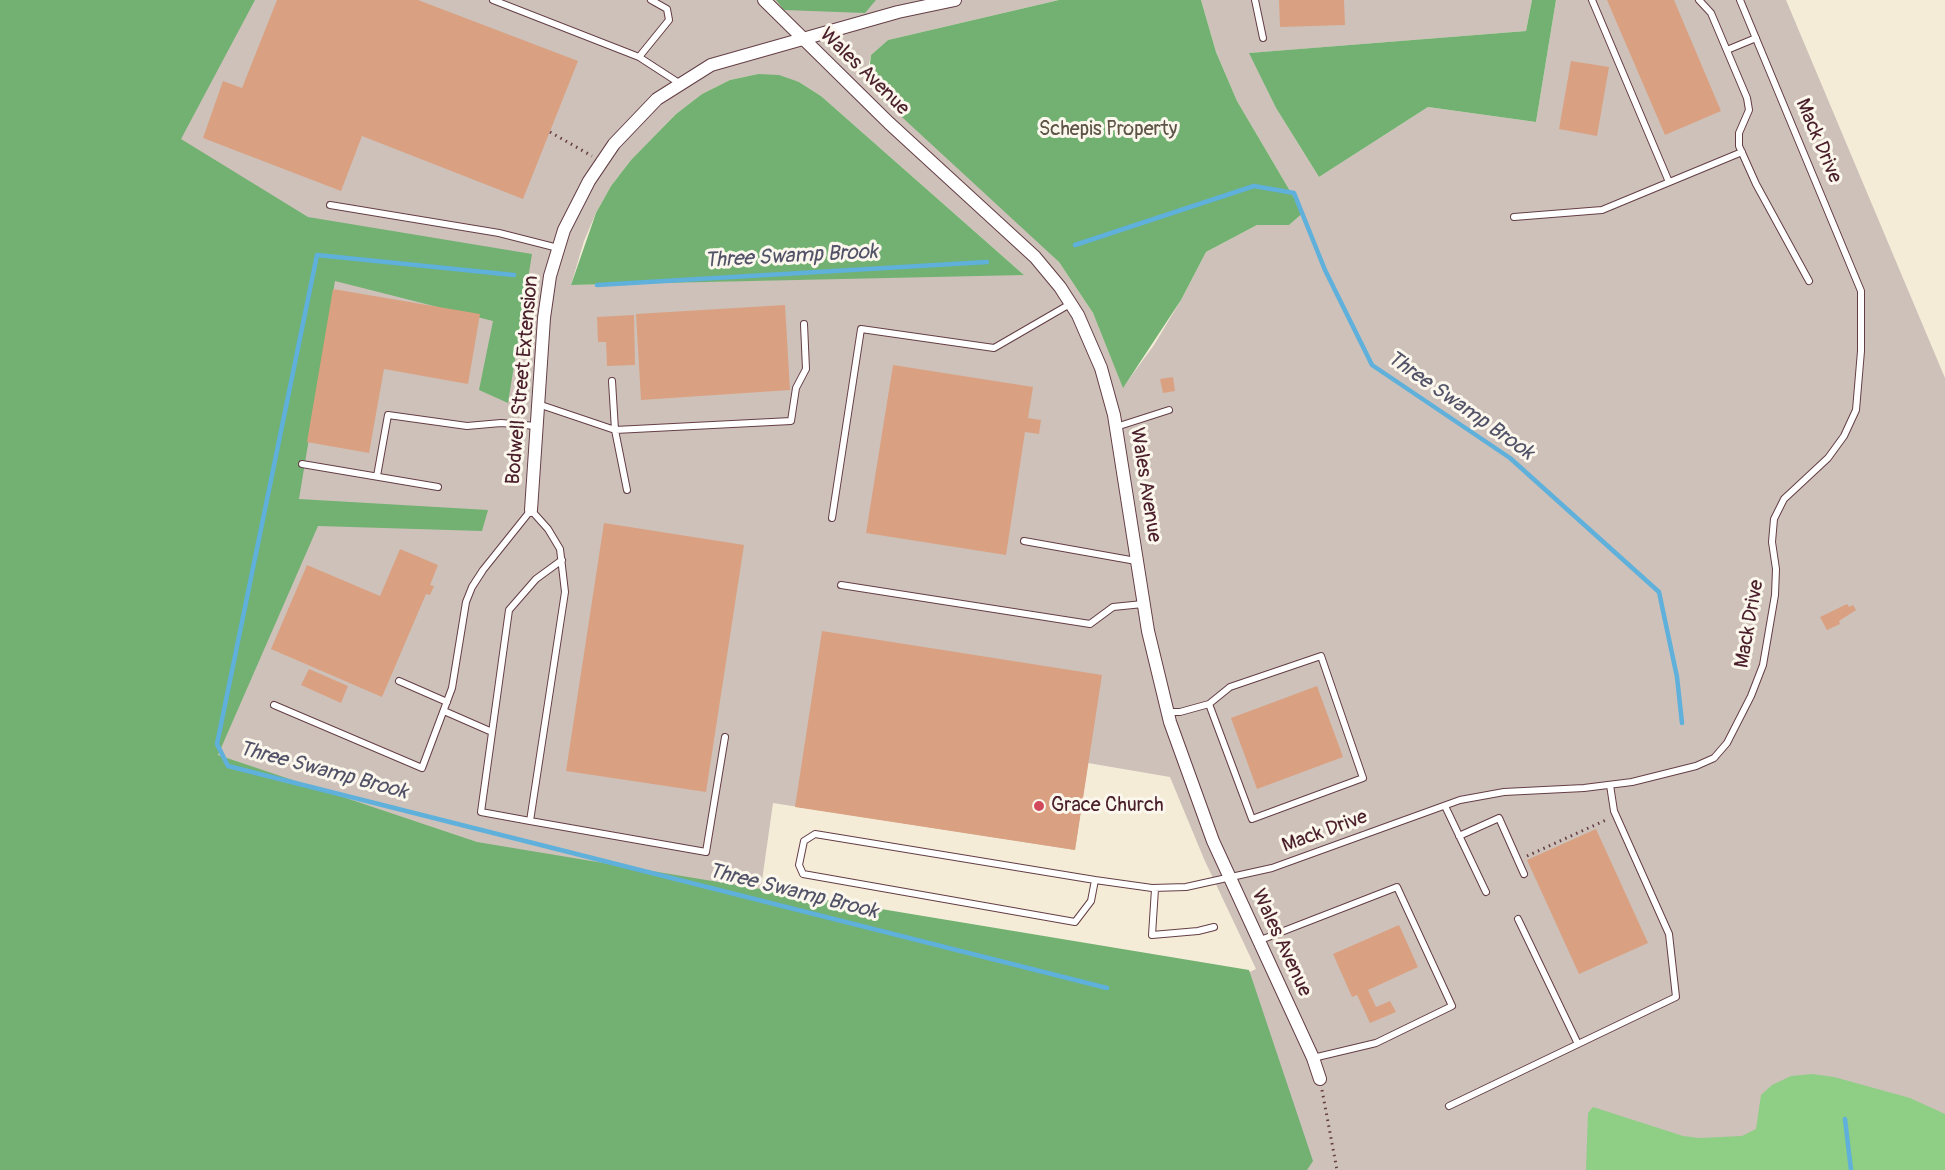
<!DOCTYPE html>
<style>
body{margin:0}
canvas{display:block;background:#f4ecd7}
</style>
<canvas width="1945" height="1170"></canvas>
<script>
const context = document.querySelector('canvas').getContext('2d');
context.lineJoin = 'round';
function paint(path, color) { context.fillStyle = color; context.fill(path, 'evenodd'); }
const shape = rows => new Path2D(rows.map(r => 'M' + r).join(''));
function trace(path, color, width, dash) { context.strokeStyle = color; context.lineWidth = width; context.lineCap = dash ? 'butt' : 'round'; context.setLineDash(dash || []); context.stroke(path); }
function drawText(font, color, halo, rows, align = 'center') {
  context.font = font + ' Pangolin,sans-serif'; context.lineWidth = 6; context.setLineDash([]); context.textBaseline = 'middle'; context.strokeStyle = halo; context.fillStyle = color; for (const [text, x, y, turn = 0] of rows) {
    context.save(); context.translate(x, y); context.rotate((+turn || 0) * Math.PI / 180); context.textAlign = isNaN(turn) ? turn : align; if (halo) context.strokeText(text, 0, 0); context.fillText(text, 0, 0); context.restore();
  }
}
const industrial = shape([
 [219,0,1059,0,888,40,871,55,867,72,1059,262,1093,313,1123,387,1154,345,1181,300,1206,252,1257,225,1289,225,1303,213,1237,101,1216,52,1201,0,1532,0,1526,31,1250,53,1276,108,1319,177,1428,107,1536,122,1556,0,1786,0,1945,378,1945,1170,128,1170,113,167],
 [758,74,799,82,821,96,1023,274,571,285,584,241,596,213,611,186,631,160,676,114,702,94,730,80],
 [1088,763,1170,777,1204,859,1256,969,1162,1014,756,923,773,803,1075,850]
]);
const green = shape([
 [1812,1074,1834,1077,1910,1098,1945,1114,1945,1170,1586,1170,1588,1113,1593,1107,1683,1136,1699,1138,1742,1136,1756,1129,1761,1095,1772,1085,1791,1076]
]);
const forest = shape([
 [0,0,255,0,181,139,308,217,532,254,508,403,479,390,493,321,335,281,299,499,488,510,482,531,318,526,218,755,477,842,1249,970,1313,1161,1307,1170,0,1170],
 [776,0,876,0,865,13,784,10],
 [1059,0,1201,0,1216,52,1237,101,1303,213,1289,225,1257,225,1206,252,1181,300,1123,388,1093,313,1059,262,878,95,868,80,871,55,888,40],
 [1532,0,1556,0,1536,122,1428,107,1319,177,1276,108,1249,53,1526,31],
 [758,74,779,75,799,82,821,96,1024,275,571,285,596,213,611,186,631,160,676,114,702,94,730,80]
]);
const stream = shape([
 [1075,245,1254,186,1294,193,1325,270,1372,365,1510,458,1659,592,1677,677,1682,723],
 [514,275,317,255,217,744,228,766,1107,988],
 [597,285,987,262],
 [1845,1119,1851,1170]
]);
const building = shape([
 [277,0,418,0,578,61,523,199,362,136,341,191,203,138,223,81,242,88],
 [1279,0,1344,0,1345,25,1280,27],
 [1607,0,1674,0,1721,111,1665,135],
 [1571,61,1609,67,1597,136,1559,129],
 [333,289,480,314,468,384,384,369,369,453,307,442],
 [785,305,790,390,641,400,636,314],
 [634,315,635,365,607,366,606,342,598,342,597,317],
 [893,365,1033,387,1028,418,1041,420,1039,434,1025,432,1006,555,866,533],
 [1173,377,1175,391,1163,393,1160,379],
 [604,523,744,545,706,792,566,771],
 [400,549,438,565,430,585,434,586,430,595,426,594,382,697,271,649,307,565,380,596],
 [1847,604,1849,607,1853,605,1856,610,1839,621,1840,624,1827,630,1820,617],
 [822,631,1102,675,1075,850,795,807],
 [309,669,348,686,341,703,301,685],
 [1317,686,1343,757,1257,789,1231,718],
 [1596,829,1648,943,1579,974,1527,860],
 [1399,925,1418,967,1368,990,1376,1007,1390,1001,1396,1012,1370,1023,1357,995,1352,997,1333,954]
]);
const path = shape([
 [550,132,592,156],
 [1527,856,1606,820],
 [1322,1090,1337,1170]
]);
const service = shape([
 [493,0,639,57,679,83],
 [1255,0,1263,38],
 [1592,0,1669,182],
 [1699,0,1711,13,1747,98,1749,110,1739,133,1739,146,1756,184,1809,281],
 [1727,50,1756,38],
 [639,57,669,20,667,9,651,0],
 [330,205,499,233,558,248],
 [1514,217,1602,210,1742,152],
 [612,381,615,430,627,490],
 [538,404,615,430,791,421,796,388,806,369,804,324],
 [1116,427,1169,410],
 [302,464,438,487],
 [377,476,388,415,467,426,501,423,536,426],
 [832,518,861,329,994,348,1070,304],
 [1024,541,1136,561],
 [841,585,1090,624,1113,607,1143,604],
 [399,681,447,702],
 [274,705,422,768,452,688,466,602,472,587,483,570,531,510,548,529,560,549,565,592,530,821,706,852,725,737],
 [444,711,492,732],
 [1167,712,1180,712,1209,704,1230,687,1321,656,1363,778,1252,819,1209,704],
 [1445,806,1486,892],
 [530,821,481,812,509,610,536,579,562,560],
 [1459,836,1499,818,1524,874],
 [1095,880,1091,901,1075,922,803,874,799,865,804,841,815,834,1095,880,1152,888,1186,887,1272,868,1460,800,1504,792,1584,788,1632,782,1696,766,1714,758,1727,743,1751,696,1763,665,1775,595,1776,569,1772,542,1774,519,1784,499,1828,458,1844,436,1856,410,1861,351,1861,291,1740,0],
 [1155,889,1152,935,1198,931,1214,927],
 [1518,919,1578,1044],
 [1258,941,1397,887,1452,1006,1376,1043,1313,1058],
 [1449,1106,1676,997,1669,934,1614,811,1610,785]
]);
const minor = shape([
 [764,0,889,123,1035,257,1060,287,1078,315,1101,368,1114,415,1148,631,1170,722,1213,841,1313,1058,1320,1079],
 [531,510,544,318,550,276,564,230,589,181,614,144,657,99,711,65,898,12,955,0]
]);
const markers = [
 [1039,806,6,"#d1495b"]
];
const streetNames = [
 ["Wales Avenue",864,72,44],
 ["Mack Drive",1818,141,67],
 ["Bodwell Street Extension",523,380,-85],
 ["Wales Avenue",1145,485,81],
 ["Mack Drive",1750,624,-80],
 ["Mack Drive",1325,832,-20],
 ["Wales Avenue",1281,943,65]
];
const parkNames = [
 ["Schepis Property",1108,130]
];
const poiNames = [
 ["Grace Church",1051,806]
];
const waterNames = [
 ["Three Swamp Brook",791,257,-3],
 ["Three Swamp Brook",1460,406,35],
 ["Three Swamp Brook",323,771,15],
 ["Three Swamp Brook",793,892,14]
];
paint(industrial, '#cec1ba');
paint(green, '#8ece85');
paint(forest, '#72b172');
trace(stream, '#5fb0da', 4.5);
paint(building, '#d9a181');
trace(service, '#643e45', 8);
trace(minor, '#643e45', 14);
trace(path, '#643e45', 3, [1.5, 4.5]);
trace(service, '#fff', 6);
trace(minor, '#fff', 12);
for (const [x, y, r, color] of markers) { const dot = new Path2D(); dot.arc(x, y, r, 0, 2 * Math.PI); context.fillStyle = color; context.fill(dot); trace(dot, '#fbf7ec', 2); }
drawText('20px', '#4a1f2b', '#fbf7ec', streetNames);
drawText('20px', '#5e5446', '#fbf7ec', parkNames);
drawText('20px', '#4a1f2b', '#fbf7ec', poiNames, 'left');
drawText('italic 21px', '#515268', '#fbf7ec', waterNames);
</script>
